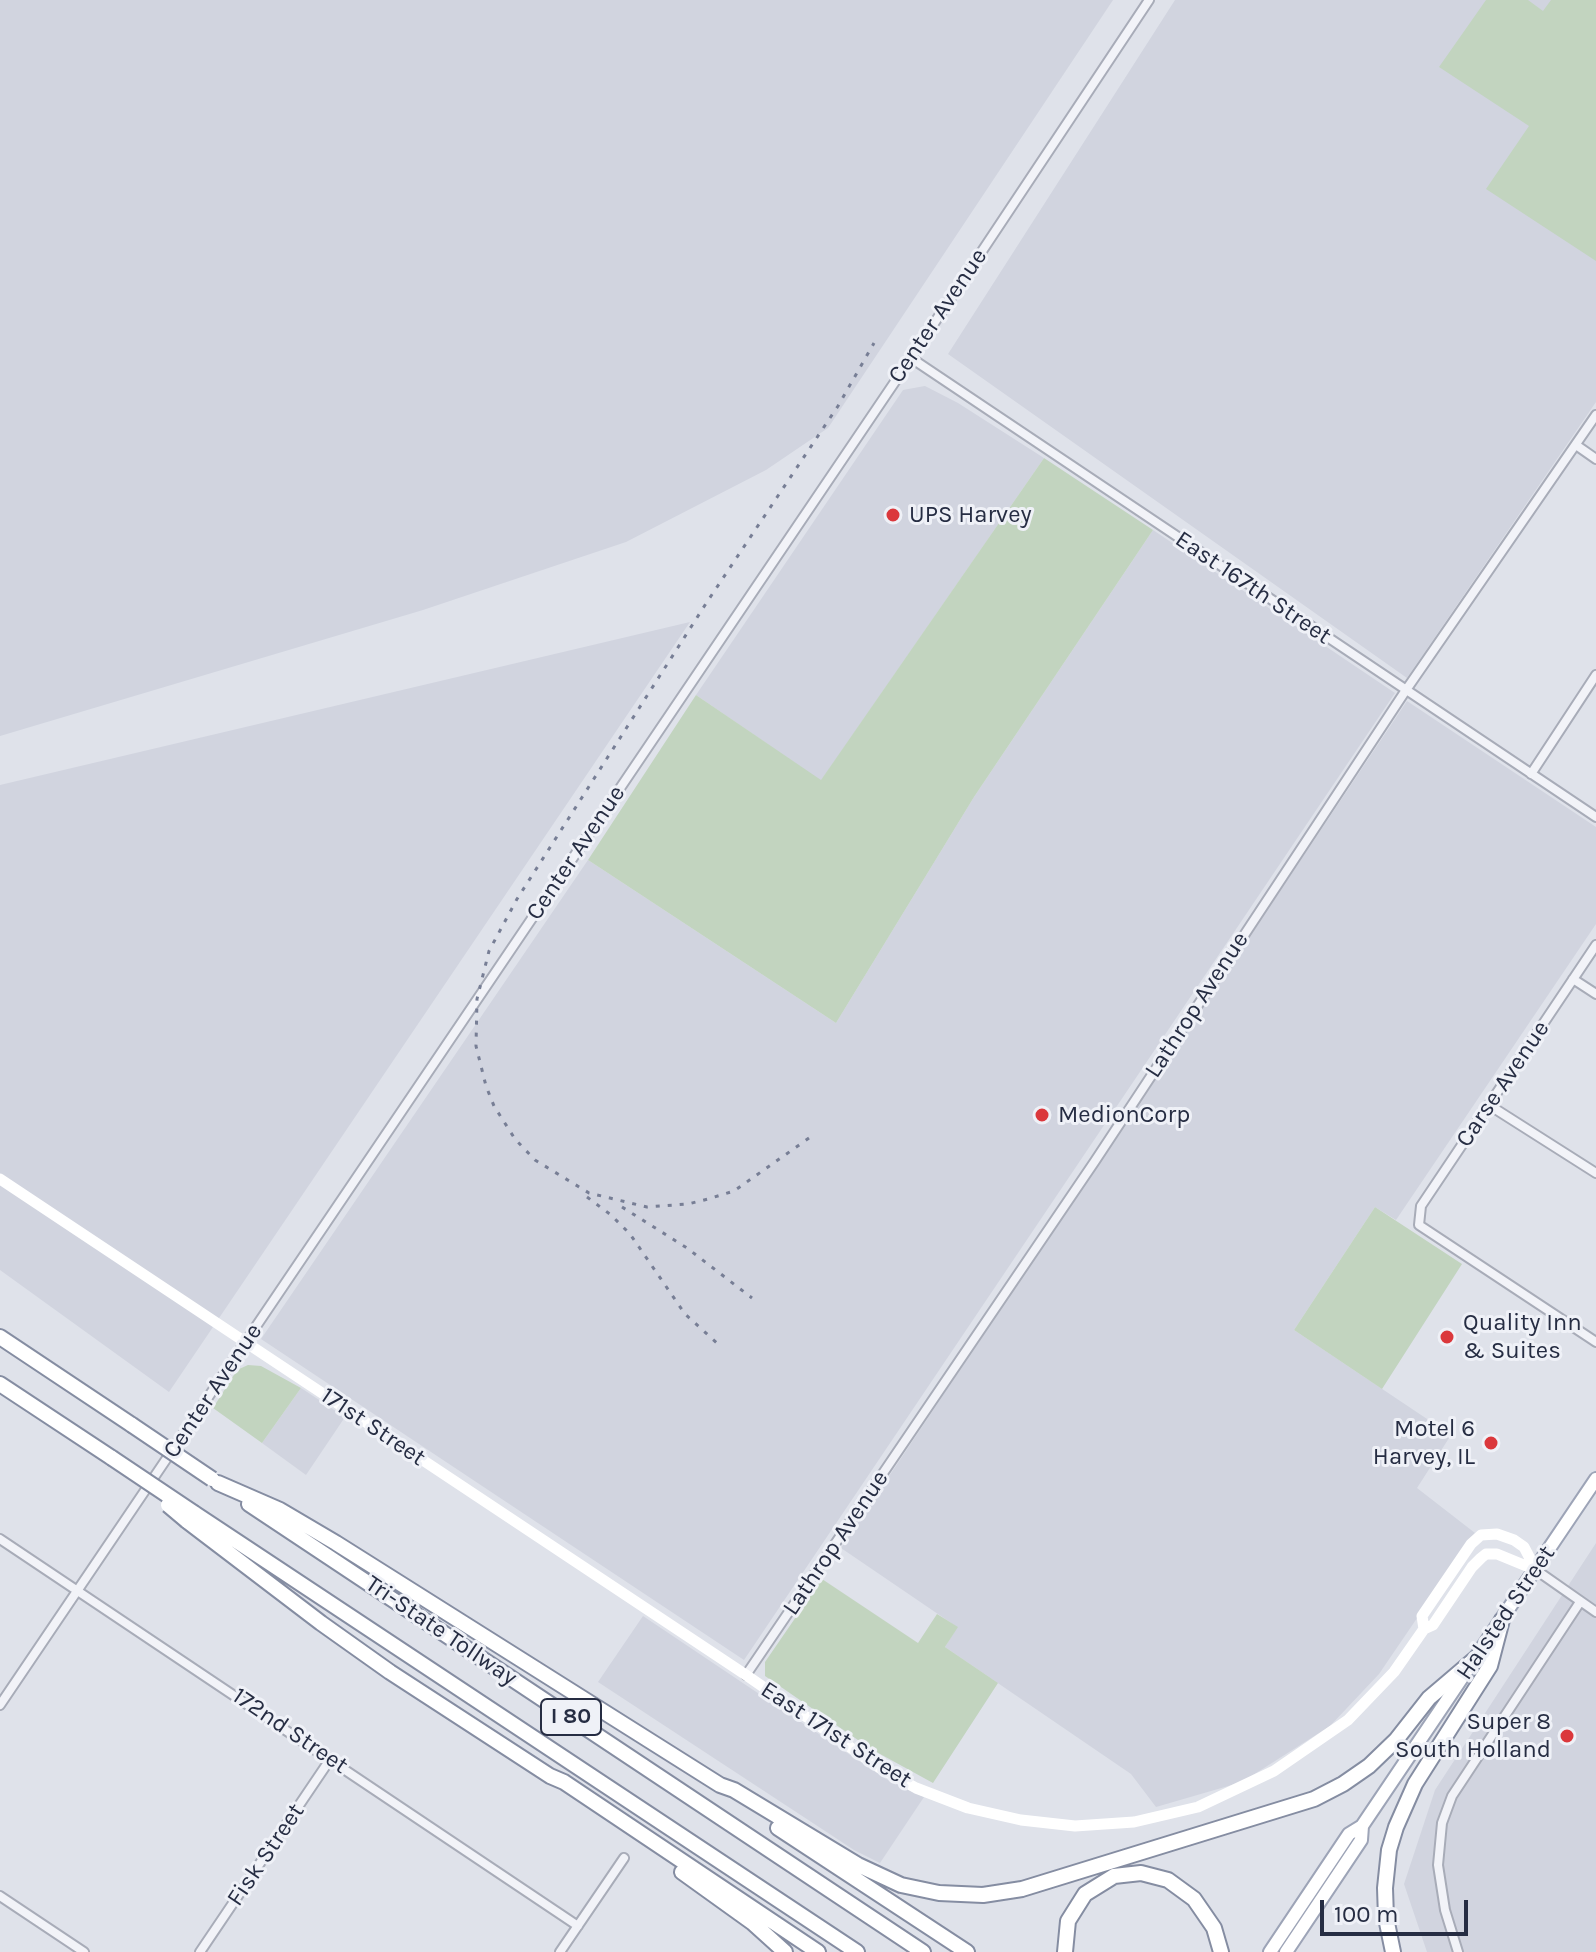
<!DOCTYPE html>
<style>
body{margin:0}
#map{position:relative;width:1596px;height:1952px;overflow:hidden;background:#dfe2ea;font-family:Karla,sans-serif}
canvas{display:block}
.scale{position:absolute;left:1320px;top:1900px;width:148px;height:36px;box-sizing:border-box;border:4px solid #262d43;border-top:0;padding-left:10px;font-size:24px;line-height:28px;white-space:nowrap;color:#262d43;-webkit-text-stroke:6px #eff1f7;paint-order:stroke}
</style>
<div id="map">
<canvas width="1596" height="1952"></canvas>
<div class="scale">100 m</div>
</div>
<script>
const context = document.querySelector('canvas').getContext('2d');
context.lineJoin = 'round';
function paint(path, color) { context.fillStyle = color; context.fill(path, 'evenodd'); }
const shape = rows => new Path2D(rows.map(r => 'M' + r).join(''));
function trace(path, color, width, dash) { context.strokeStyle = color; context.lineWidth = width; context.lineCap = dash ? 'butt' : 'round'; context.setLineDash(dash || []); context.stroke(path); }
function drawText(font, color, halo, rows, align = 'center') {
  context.font = font + ' Karla,sans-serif'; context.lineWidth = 6; context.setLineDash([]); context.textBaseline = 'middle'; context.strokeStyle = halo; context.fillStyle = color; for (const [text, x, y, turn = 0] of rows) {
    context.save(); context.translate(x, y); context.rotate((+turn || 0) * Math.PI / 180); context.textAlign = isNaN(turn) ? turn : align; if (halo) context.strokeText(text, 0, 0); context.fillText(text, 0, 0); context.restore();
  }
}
const built = shape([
 [0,0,1113,0,828,428,766,470,626,542,423,610,0,736],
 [1175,0,1596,0,1596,402,1407,678,948,354],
 [925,386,958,403,1044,458,821,781,696,695,903,390],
 [1153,530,1395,693,744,1660,261,1339,588,860,836,1023,974,797],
 [690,622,169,1392,0,1270,0,785],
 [1407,701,1596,827,1596,924,1396,1220,1375,1207,1294,1330,1451,1435,1417,1488,1475,1533,1379,1674,1330,1726,1242,1782,1156,1807,1131,1774,945,1647,957,1627,841,1548],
 [301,1388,345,1417,306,1475,262,1443],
 [1596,1543,1596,1952,1427,1952,1404,1884,1435,1790],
 [643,1616,886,1779,924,1797,880,1863,854,1850,598,1682]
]);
const green = shape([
 [1486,0,1528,0,1543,11,1551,0,1596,0,1596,261,1486,189,1529,126,1439,67],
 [1044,458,1153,530,974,797,836,1023,588,860,696,695,821,780],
 [1375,1207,1462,1264,1382,1389,1294,1330],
 [248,1365,261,1366,301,1388,262,1443,213,1408,237,1370],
 [822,1579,918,1643,937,1614,958,1627,945,1647,998,1683,933,1783,871,1749,765,1676,765,1662]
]);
const street = shape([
 [911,358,1596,817],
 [1576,445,1596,459],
 [1531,774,1596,675],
 [1596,945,1421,1206,1419,1225,1596,1342],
 [1573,979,1596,994],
 [1489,1105,1596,1173],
 [0,1539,578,1926],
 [1536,1570,1596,1612],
 [746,1675,1095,1161,1406,690,1596,415],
 [0,1705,911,358,1149,0],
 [0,1896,84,1952],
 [200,1952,331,1758],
 [560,1952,624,1858],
 [1458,1952,1445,1910,1438,1865,1442,1823,1452,1796,1580,1602]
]);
const secondary = shape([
 [0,1179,746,1675,880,1768,916,1788,968,1808,1021,1820,1075,1826,1134,1822,1198,1807,1274,1771,1348,1720,1394,1672,1424,1629,1433,1625,1472,1567,1481,1558,1486,1554,1497,1554,1536,1570],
 [1424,1629,1422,1616,1471,1544,1481,1535,1497,1534,1514,1540,1524,1547,1536,1570]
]);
const primary = shape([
 [1270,1952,1349,1834,1362,1826,1596,1479],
 [1286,1952,1361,1840,1362,1826]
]);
const highway = shape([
 [0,1337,132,1425],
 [0,1384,112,1458],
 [218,1483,280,1510,336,1543,720,1785,734,1790,858,1865,901,1885,939,1893,983,1895,1022,1889,1314,1799,1343,1784,1369,1766,1396,1740,1429,1698,1476,1658],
 [249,1504,923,1952],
 [194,1513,857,1952],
 [187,1521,321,1623,390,1672,550,1776,564,1782,818,1952],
 [778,1828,967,1952],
 [682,1872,753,1923,785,1952],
 [1065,1952,1068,1921,1085,1894,1114,1876,1141,1873,1168,1880,1194,1899,1214,1928,1221,1952],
 [1393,1952,1386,1918,1385,1888,1389,1850,1396,1827,1415,1784,1490,1666,1502,1620]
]);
const rail = shape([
 [809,1138,734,1191,708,1199,688,1204,647,1207,589,1193,535,1160,515,1139,494,1106,486,1086,476,1046,477,999,489,951,517,899,707,602,838,406,874,343],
 [587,1197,611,1215,630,1234,685,1314,718,1344],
 [622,1207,687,1248,752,1298]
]);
const highwayBridge = shape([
 [132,1425,212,1479],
 [112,1458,194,1513],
 [168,1505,187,1521]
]);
const markers = [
 [893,515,8,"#db383c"],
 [1042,1115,8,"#db383c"],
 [1447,1337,8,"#db383c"],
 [1491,1443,8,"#db383c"],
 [1567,1736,8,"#db383c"]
];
const shields = [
 [571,1717,60]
];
const shieldNames = [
 ["I 80",571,1717]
];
const streetNames = [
 ["Center Avenue",938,316,-56],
 ["East 167th Street",1253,588,34],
 ["Center Avenue",576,853,-56],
 ["Lathrop Avenue",1197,1005,-57],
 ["Carse Avenue",1503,1084,-56],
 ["Center Avenue",213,1391,-56],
 ["171st Street",373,1427,34],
 ["Lathrop Avenue",836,1543,-56],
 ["Halsted Street",1506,1613,-56],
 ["Tri-State Tollway",441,1631,34],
 ["172nd Street",290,1731,34],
 ["East 171st Street",836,1735,33],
 ["Fisk Street",266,1855,-56]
];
const poiNames = [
 ["UPS Harvey",909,515],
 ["MedionCorp",1058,1115],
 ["Quality Inn",1463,1323],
 ["& Suites",1463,1351],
 ["Motel 6",1475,1429,"right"],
 ["Harvey, IL",1475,1457,"right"],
 ["Super 8",1551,1722,"right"],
 ["South Holland",1551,1750,"right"]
];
paint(built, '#d1d4df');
paint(green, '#c2d4bf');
trace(street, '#a8acb8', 12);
trace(primary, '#9da4b7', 16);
trace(highway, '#858da2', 18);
trace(street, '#f2f3f8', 8);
trace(secondary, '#fff', 11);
trace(primary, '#fff', 12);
trace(highway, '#fff', 14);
trace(rail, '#777e95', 3, [4, 8]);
trace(highwayBridge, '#858da2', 18, []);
trace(highwayBridge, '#fff', 14);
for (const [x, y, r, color] of markers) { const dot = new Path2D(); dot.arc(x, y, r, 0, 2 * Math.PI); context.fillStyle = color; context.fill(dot); trace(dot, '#eff1f7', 3); }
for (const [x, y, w] of shields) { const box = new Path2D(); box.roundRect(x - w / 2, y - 18, w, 36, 6); context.fillStyle = '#eff1f7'; context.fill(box); trace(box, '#262d43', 2); }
drawText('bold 22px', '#262d43', null, shieldNames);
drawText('24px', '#262d43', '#eff1f7', streetNames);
drawText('24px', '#262d43', '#eff1f7', poiNames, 'left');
</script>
